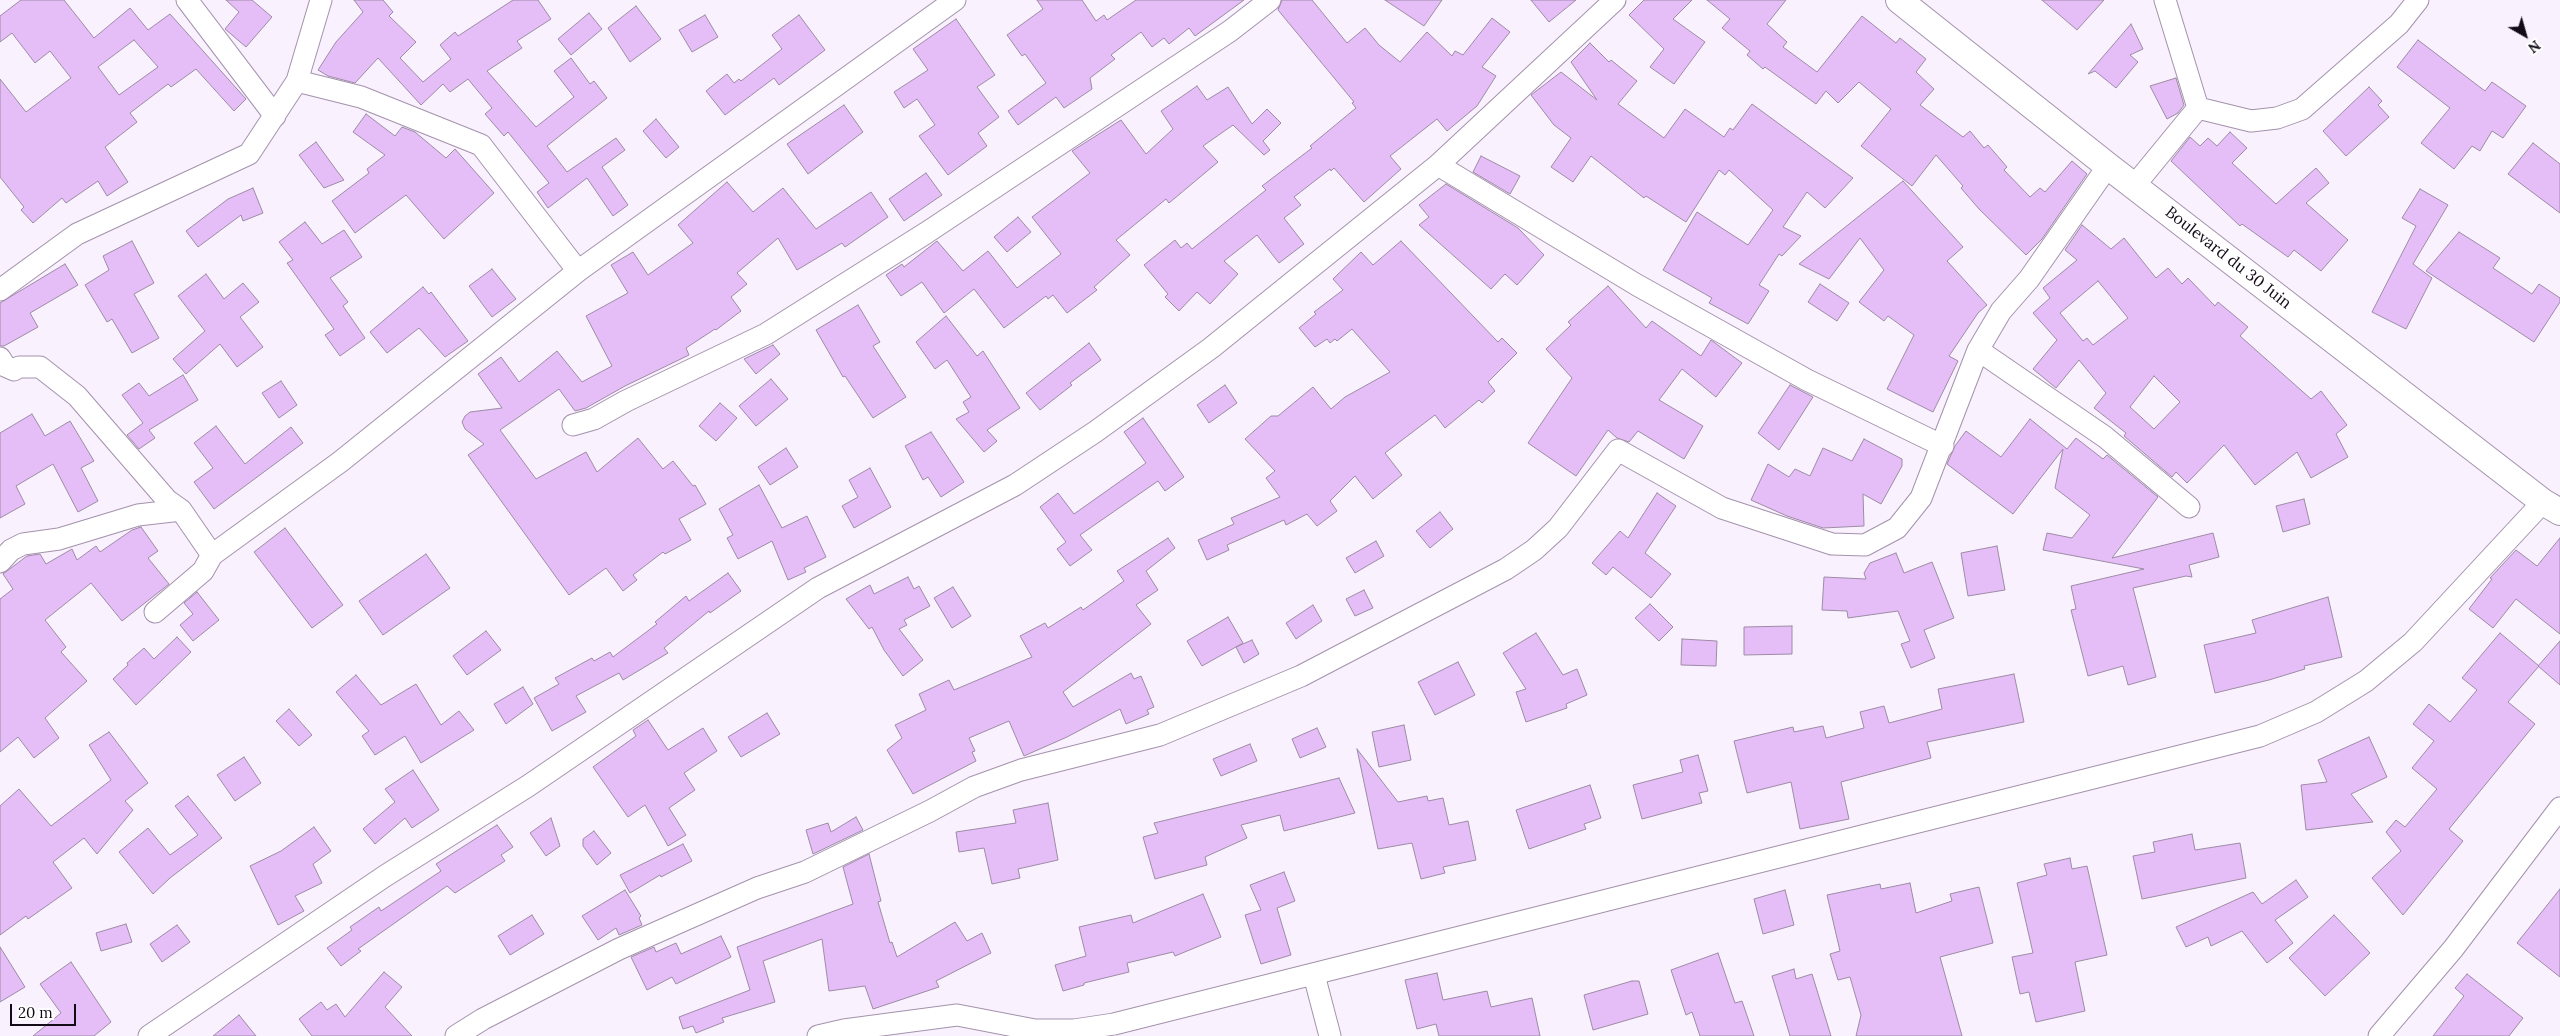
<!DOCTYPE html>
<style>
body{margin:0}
#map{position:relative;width:2560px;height:1036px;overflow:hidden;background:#f9f1fd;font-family:Lora,serif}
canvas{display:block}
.north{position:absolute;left:2500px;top:10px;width:50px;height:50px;-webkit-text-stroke:4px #fff;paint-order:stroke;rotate:142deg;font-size:14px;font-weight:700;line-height:20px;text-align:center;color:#130c16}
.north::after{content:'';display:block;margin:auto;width:18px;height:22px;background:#130c16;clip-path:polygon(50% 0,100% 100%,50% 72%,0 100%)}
.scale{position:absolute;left:10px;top:1004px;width:66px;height:22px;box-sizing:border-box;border:2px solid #130c16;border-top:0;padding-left:6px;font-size:15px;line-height:18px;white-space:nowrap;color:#130c16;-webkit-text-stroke:4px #fff;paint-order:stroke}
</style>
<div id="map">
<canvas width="2560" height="1036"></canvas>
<div class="north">N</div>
<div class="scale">20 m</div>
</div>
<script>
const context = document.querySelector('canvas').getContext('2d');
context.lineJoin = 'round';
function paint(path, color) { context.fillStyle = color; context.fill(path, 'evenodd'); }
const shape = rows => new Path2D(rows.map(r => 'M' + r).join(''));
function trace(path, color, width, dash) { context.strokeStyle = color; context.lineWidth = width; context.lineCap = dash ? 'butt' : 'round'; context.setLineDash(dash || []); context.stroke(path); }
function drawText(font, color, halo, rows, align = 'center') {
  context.font = font + ' Lora,serif'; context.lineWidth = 4; context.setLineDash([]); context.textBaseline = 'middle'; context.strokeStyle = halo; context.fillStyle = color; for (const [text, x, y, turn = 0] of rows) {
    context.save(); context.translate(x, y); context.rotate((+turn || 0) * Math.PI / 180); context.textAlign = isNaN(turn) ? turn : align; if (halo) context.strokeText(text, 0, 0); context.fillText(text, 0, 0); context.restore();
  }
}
const building = shape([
 [21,0,64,0,94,38,130,8,148,30,170,14,246,99,234,111,196,69,171,87,168,84,130,113,137,122,105,147,128,182,107,196,98,181,66,203,62,198,33,223,21,210,24,207,0,177,0,79,26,112,71,78,50,51,35,63,12,33,0,42,0,16,21,0],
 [134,40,158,67,119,95,98,67,134,40],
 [226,0,252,0,272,17,246,47,225,29,239,12,226,0],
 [354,0,383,0,393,12,389,16,416,42,400,58,423,82,451,59,440,45,455,32,458,36,513,0,538,0,551,19,517,41,522,48,487,71,536,127,574,97,554,71,571,58,590,84,594,81,607,98,547,146,567,172,616,138,625,150,602,167,628,205,613,216,587,178,548,208,537,192,549,183,508,132,504,136,485,114,492,108,468,79,450,92,443,84,421,105,378,58,355,83,328,76,318,70,336,42,363,12,354,0],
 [1037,0,1082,0,1096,21,1104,15,1107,20,1136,0,1244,0,1195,36,1189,28,1169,44,1164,38,1152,47,1141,32,1111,55,1115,59,1090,78,1092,89,1064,108,1056,97,1018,125,1008,111,1046,83,1025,54,1022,56,1007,35,1043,9,1037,0],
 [1282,0,1312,0,1347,43,1365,28,1379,45,1400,62,1427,32,1452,56,1455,51,1463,55,1492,18,1510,32,1482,67,1496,76,1477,106,1447,131,1437,119,1390,156,1401,169,1364,202,1334,168,1331,171,1330,169,1294,197,1301,205,1284,218,1304,244,1279,263,1257,235,1224,261,1238,274,1210,304,1197,292,1179,311,1165,297,1168,294,1144,265,1175,240,1181,248,1187,243,1192,249,1266,190,1262,186,1312,148,1310,146,1356,108,1352,103,1354,102,1278,10,1282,0],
 [1385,0,1442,0,1424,26,1385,0],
 [1531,0,1576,0,1549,22,1531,0],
 [1644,0,1692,0,1673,19,1705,42,1674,84,1650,67,1664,49,1629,15,1644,0],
 [1707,0,1786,0,1767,24,1787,42,1783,47,1817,72,1862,16,1896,43,1900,38,1926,59,1916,72,1934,89,1920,105,1963,137,1970,131,1984,148,1988,145,2007,167,2004,170,2030,197,2040,188,2045,192,2072,161,2087,174,2042,239,2026,255,1979,209,1961,188,1963,186,1936,155,1912,186,1861,146,1891,109,1859,82,1838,103,1826,91,1816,104,1765,67,1763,69,1747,55,1750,51,1722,28,1730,19,1707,0],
 [2042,0,2104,0,2077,30,2042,0],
 [636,6,661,39,630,62,608,28,636,6],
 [589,13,602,29,571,55,558,39,589,13],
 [705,15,718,37,692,52,679,30,705,15],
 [799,15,825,50,779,85,774,78,725,115,706,91,727,74,734,83,739,79,741,81,782,49,772,35,799,15],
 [956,19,995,75,977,87,999,117,978,133,987,146,948,175,919,136,935,125,917,99,904,108,894,92,928,70,913,49,956,19],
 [2131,24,2143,49,2130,55,2138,62,2116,88,2095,71,2088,74,2131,24],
 [2418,40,2485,91,2492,82,2526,106,2503,138,2492,131,2480,151,2472,146,2454,169,2421,143,2450,108,2397,67,2418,40],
 [1590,43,1609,62,1611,60,1637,81,1618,104,1664,138,1685,109,1724,137,1730,128,1733,130,1752,104,1853,178,1825,208,1807,192,1783,227,1801,236,1782,256,1779,254,1759,285,1769,291,1748,324,1709,303,1712,298,1663,270,1697,212,1748,245,1773,210,1729,170,1725,175,1719,170,1686,222,1646,196,1644,198,1591,156,1573,182,1551,167,1571,138,1554,125,1531,95,1561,72,1597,100,1571,62,1590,43],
 [2176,78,2184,105,2178,113,2167,119,2150,86,2176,78],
 [1197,86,1207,100,1228,87,1252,124,1267,109,1281,123,1263,141,1270,150,1264,155,1233,125,1203,146,1218,162,1169,203,1166,199,1116,240,1130,255,1094,287,1097,290,1067,313,1053,295,1048,299,1046,296,1004,328,974,289,944,313,922,282,901,296,886,275,902,264,904,267,937,241,963,271,988,251,1017,288,1061,254,1032,217,1090,173,1072,151,1121,120,1146,154,1173,129,1161,111,1197,86],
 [2369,87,2382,101,2378,105,2389,117,2346,156,2323,131,2369,87],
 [844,105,863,132,808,174,787,144,844,105],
 [366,114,395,136,402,127,415,132,446,158,455,149,494,193,444,239,406,195,355,233,332,201,369,173,367,169,385,155,353,132,366,114],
 [656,119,679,147,666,158,643,131,656,119],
 [2230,132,2247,148,2232,163,2276,204,2316,168,2329,183,2306,203,2348,240,2321,271,2294,250,2288,257,2242,224,2240,226,2171,161,2190,137,2200,146,2208,138,2217,146,2230,132],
 [316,142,337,171,344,180,324,188,299,155,316,142],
 [2533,143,2560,164,2560,213,2508,174,2533,143],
 [1481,156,1520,176,1510,194,1473,172,1481,156],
 [926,173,942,195,904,221,889,199,926,173],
 [1903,181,1963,247,1947,261,1987,305,1978,313,1949,356,1958,361,1933,412,1887,389,1914,335,1888,316,1884,321,1859,302,1884,270,1860,238,1829,279,1799,264,1903,181],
 [727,182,753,212,783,188,816,229,871,192,888,217,845,247,842,243,797,270,778,238,737,273,747,284,731,297,741,311,716,330,715,329,686,348,689,355,625,386,586,408,575,411,559,389,500,430,536,479,586,452,597,472,638,438,663,469,673,461,693,486,695,485,706,504,679,519,691,540,665,554,663,552,633,575,637,580,623,591,606,568,569,595,468,455,484,444,465,429,462,422,465,416,470,412,502,408,478,374,501,357,519,382,557,351,582,382,612,366,586,316,628,293,611,265,633,252,648,275,693,243,678,225,727,182],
 [1446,184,1518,228,1544,255,1517,285,1505,274,1491,289,1419,225,1429,217,1419,205,1446,184],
 [253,188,263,213,243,221,241,215,198,247,186,231,228,199,253,188],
 [2420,189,2448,205,2413,264,2432,278,2406,329,2372,312,2416,226,2402,218,2420,189],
 [1018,217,1031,232,1007,252,994,237,1018,217],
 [305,222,322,244,344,230,362,257,330,278,348,302,343,306,365,338,340,356,325,335,334,329,287,263,293,260,279,242,305,222],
 [2082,225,2111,249,2124,238,2156,278,2168,268,2182,284,2188,278,2215,306,2218,302,2248,327,2240,336,2311,399,2321,391,2347,425,2336,434,2348,457,2311,478,2297,452,2255,485,2224,445,2187,483,2176,472,2172,477,2124,436,2126,433,2094,408,2106,393,2079,360,2056,388,2033,369,2057,340,2033,313,2050,298,2043,288,2077,260,2065,250,2082,225],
 [2098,281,2128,318,2093,345,2087,338,2083,341,2060,313,2098,281],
 [2154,376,2180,402,2154,429,2130,407,2154,376],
 [2459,232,2500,258,2493,268,2532,294,2539,284,2560,298,2560,302,2534,342,2426,271,2459,232],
 [132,241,154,283,134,294,159,338,132,353,112,319,107,322,85,285,109,270,103,256,132,241],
 [1401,241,1498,342,1502,338,1517,353,1488,382,1495,391,1482,403,1479,400,1445,428,1435,415,1385,453,1402,475,1373,499,1355,476,1330,501,1337,511,1317,526,1307,514,1286,525,1284,520,1227,545,1229,550,1207,560,1198,540,1234,524,1231,518,1280,497,1266,478,1275,471,1245,439,1271,416,1278,416,1313,387,1331,409,1345,397,1390,372,1352,329,1337,341,1335,339,1330,343,1327,339,1315,347,1299,328,1316,314,1314,312,1343,290,1333,279,1361,252,1373,265,1401,241],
 [65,264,78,285,30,313,38,327,4,346,0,346,0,303,65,264],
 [492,269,516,299,492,317,469,286,492,269],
 [206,274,224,299,243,283,259,302,240,317,263,347,237,367,220,344,186,374,173,359,205,331,178,296,206,274],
 [1820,284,1849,303,1837,321,1808,302,1820,284],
 [1608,286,1646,328,1652,321,1701,356,1711,340,1742,363,1716,397,1682,369,1659,400,1703,426,1684,459,1638,431,1629,442,1617,438,1608,430,1576,476,1528,443,1572,378,1546,349,1571,325,1568,322,1608,286],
 [423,287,429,294,431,292,468,341,445,357,419,328,387,353,370,332,423,287],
 [858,305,880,342,873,346,906,397,873,418,845,376,843,377,816,330,858,305],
 [946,316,977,356,983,351,1020,408,987,430,997,441,984,452,956,419,969,412,963,402,971,397,947,360,935,369,916,342,946,316],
 [1089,343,1101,360,1070,383,1072,385,1040,410,1026,393,1089,343],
 [773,345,780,354,756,374,744,359,773,345],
 [183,375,198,400,149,430,155,438,139,449,127,435,143,423,122,395,139,383,149,396,183,375],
 [771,379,788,399,756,426,739,406,771,379],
 [281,381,297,405,279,418,262,393,281,381],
 [1225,385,1237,403,1209,423,1197,405,1225,385],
 [1790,385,1813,397,1779,450,1758,433,1790,385],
 [720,403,737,418,716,441,699,426,720,403],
 [32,414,45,436,70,421,94,461,81,468,98,501,78,512,53,464,16,486,25,504,0,518,0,433,32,414],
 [1143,418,1184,477,1165,491,1158,481,1080,535,1092,550,1070,566,1057,549,1066,542,1040,507,1058,493,1074,514,1146,463,1124,432,1143,418],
 [2030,419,2067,449,2076,438,2103,459,2107,455,2158,497,2112,558,2213,533,2219,557,2189,565,2192,577,2186,576,2133,588,2156,677,2128,685,2123,666,2088,676,2071,610,2076,609,2071,586,2144,569,2043,550,2047,533,2072,538,2090,515,2055,488,2063,449,2013,514,1947,464,1955,446,1966,431,2001,457,2030,419],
 [216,426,245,464,291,427,303,443,214,509,194,482,213,468,194,443,216,426],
 [931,432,964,482,941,497,928,477,923,480,905,446,931,432],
 [1864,439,1902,459,1902,466,1881,504,1863,494,1864,526,1823,528,1787,516,1751,500,1768,464,1789,477,1795,469,1810,476,1823,448,1852,461,1864,439],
 [786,448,798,467,770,485,758,467,786,448],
 [870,468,891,507,854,528,842,506,858,497,849,480,870,468],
 [759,485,782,528,807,516,826,557,804,568,806,572,788,580,772,541,738,559,727,538,733,535,719,509,759,485],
 [1657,493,1676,506,1645,553,1671,574,1651,598,1613,567,1606,575,1592,563,1620,531,1628,538,1657,493],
 [2304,499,2310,524,2283,532,2276,506,2304,499],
 [1440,512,1453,529,1430,548,1416,531,1440,512],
 [141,527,158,551,148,558,169,584,122,621,91,583,45,620,66,647,61,652,87,681,45,718,59,738,34,758,18,737,0,752,0,599,13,589,3,574,27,556,40,554,46,564,72,549,77,560,96,546,100,552,132,530,141,527],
 [285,528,343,605,312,628,254,552,285,528],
 [1168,538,1175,548,1146,571,1158,590,1136,605,1151,624,1063,692,1073,707,1131,673,1134,679,1141,676,1154,707,1147,710,1149,714,1126,724,1120,709,1067,737,1024,756,1009,721,969,738,975,751,972,752,976,761,913,794,887,750,902,738,895,725,926,710,919,694,949,680,954,690,1032,657,1020,636,1045,623,1048,628,1081,607,1083,610,1124,581,1117,571,1168,538],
 [2560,538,2560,634,2516,599,2493,628,2469,609,2492,579,2490,578,2516,550,2537,566,2560,538],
 [1376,541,1384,556,1355,573,1346,558,1376,541],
 [1997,546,2005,590,1968,596,1961,553,1997,546],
 [1896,553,1904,573,1932,562,1954,618,1924,630,1935,658,1911,668,1901,644,1910,641,1898,611,1848,618,1847,611,1822,610,1824,577,1866,579,1864,573,1870,563,1896,553],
 [426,554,450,588,383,635,359,601,426,554],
 [728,573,741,591,710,613,709,611,664,648,668,653,623,680,619,673,576,696,586,712,552,731,534,698,559,684,555,678,592,658,594,661,610,652,613,657,657,624,655,622,686,596,689,601,728,573],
 [908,577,914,589,919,586,930,606,904,620,907,625,899,629,923,660,903,676,884,650,872,627,869,629,846,599,870,585,874,594,908,577],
 [953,587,971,616,952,628,934,598,953,587],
 [1364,590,1373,608,1355,616,1346,599,1364,590],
 [197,592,219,620,193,641,180,625,193,614,184,603,197,592],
 [2328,597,2342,657,2304,666,2305,669,2269,680,2215,693,2204,645,2256,633,2252,620,2328,597],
 [1650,604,1673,627,1659,641,1635,618,1650,604],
 [1313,605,1322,621,1296,639,1286,623,1313,605],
 [1228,617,1243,643,1202,666,1187,641,1228,617],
 [1792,626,1792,654,1744,655,1744,627,1792,626],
 [486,631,501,650,467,675,453,656,486,631],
 [1536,633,1563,675,1577,669,1587,695,1566,704,1567,708,1526,722,1516,692,1526,689,1503,653,1536,633],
 [2500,633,2539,666,2508,702,2535,724,2449,829,2463,841,2403,915,2372,878,2401,851,2386,832,2396,820,2405,827,2437,789,2412,768,2434,741,2413,724,2429,704,2450,722,2477,690,2462,678,2500,633],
 [177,637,191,652,136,705,113,679,128,665,127,663,144,648,154,659,177,637],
 [1682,639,1717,641,1716,666,1681,665,1682,639],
 [1252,640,1259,654,1244,663,1236,647,1252,640],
 [2560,641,2560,685,2538,666,2560,641],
 [1458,662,1475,695,1435,715,1418,682,1458,662],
 [2014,674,2024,722,1927,742,1931,758,1841,782,1849,819,1800,829,1791,782,1747,793,1734,741,1793,727,1794,732,1823,726,1826,738,1864,728,1860,712,1884,706,1889,723,1942,709,1938,689,2014,674],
 [356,675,381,705,416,684,441,725,459,711,474,730,421,763,405,736,375,755,362,736,369,731,336,692,356,675],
 [523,687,533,704,506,724,494,704,523,687],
 [289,709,312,735,299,746,276,721,289,709],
 [767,713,780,734,741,757,728,737,767,713],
 [648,720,668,750,703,728,717,751,684,773,695,790,669,808,686,835,668,846,645,805,628,817,593,767,636,736,633,730,648,720],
 [1404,725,1411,760,1379,767,1372,732,1404,725],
 [1317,728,1326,747,1300,758,1292,739,1317,728],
 [109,732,148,783,125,801,133,810,97,854,84,838,53,862,72,888,28,919,26,916,0,935,0,806,19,789,51,826,111,780,89,745,109,732],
 [2369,737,2387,777,2351,794,2373,822,2306,830,2301,785,2327,782,2318,760,2369,737],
 [1250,744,1257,761,1221,776,1213,759,1250,744],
 [1357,749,1398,802,1427,796,1428,801,1443,798,1449,825,1468,821,1476,860,1443,867,1445,873,1421,879,1412,843,1378,849,1357,749],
 [1698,755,1708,791,1699,793,1702,803,1642,819,1633,785,1683,772,1680,760,1698,755],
 [244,757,261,783,235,801,217,775,244,757],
 [413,770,439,810,412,828,405,818,375,844,363,829,395,802,385,789,413,770],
 [1339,778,1355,813,1284,831,1280,815,1241,825,1247,838,1205,857,1207,865,1155,879,1143,837,1158,833,1154,823,1339,778],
 [1590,785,1601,818,1584,824,1586,829,1529,849,1516,810,1590,785],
 [188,796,222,838,170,878,153,894,119,852,148,828,170,855,198,835,175,806,188,796],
 [1048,803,1058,860,1018,869,1020,878,992,884,984,848,959,852,956,832,1016,823,1013,810,1048,803],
 [856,817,863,830,813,854,806,830,828,823,831,832,856,817],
 [551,818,560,846,546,856,530,833,551,818],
 [497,825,513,847,501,855,505,861,455,893,447,886,358,949,361,951,341,966,327,948,352,930,350,927,379,907,381,911,441,871,436,864,497,825],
 [314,827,331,851,313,864,322,883,295,896,304,911,278,925,250,866,281,851,314,827],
 [594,831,611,853,597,865,583,846,583,839,594,831],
 [2192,834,2195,850,2240,843,2246,878,2142,899,2133,856,2155,852,2153,842,2192,834],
 [683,844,692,861,661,877,660,875,630,893,620,875,683,844],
 [869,854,881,901,878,902,890,943,892,942,897,957,955,922,967,941,982,933,991,953,936,981,939,987,873,1009,865,986,829,991,822,939,763,961,775,1002,722,1018,724,1022,696,1033,693,1026,683,1029,679,1017,750,990,737,947,853,904,843,867,869,854],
 [2070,858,2072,869,2087,866,2107,955,2075,962,2085,1011,2036,1022,2029,992,2020,994,2012,957,2033,953,2017,883,2047,875,2044,864,2070,858],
 [1284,872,1295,901,1277,908,1291,955,1261,964,1245,915,1261,910,1250,885,1284,872],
 [2296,880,2308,897,2275,920,2293,943,2267,963,2242,931,2211,946,2208,937,2186,947,2176,927,2253,892,2262,904,2296,880],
 [1910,883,1916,913,1952,901,1950,894,1979,887,1993,943,1940,957,1962,1036,1856,1036,1861,1015,1850,977,1838,980,1830,954,1840,951,1827,895,1880,884,1881,889,1910,883],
 [2560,889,2560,977,2517,943,2560,889],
 [625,890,641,916,639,918,642,925,619,935,616,928,598,940,582,916,625,890],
 [1785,890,1794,925,1763,934,1754,899,1785,890],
 [1203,894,1221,937,1175,956,1173,952,1127,963,1129,972,1084,983,1084,985,1063,991,1055,965,1086,956,1079,927,1131,915,1133,923,1203,894],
 [532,915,544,934,510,955,498,936,532,915],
 [2334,915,2370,953,2325,996,2289,958,2334,915],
 [126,924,132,942,101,951,96,933,126,924],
 [177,925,190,942,162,962,150,944,177,925],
 [721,936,731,957,676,984,672,977,647,990,631,957,654,947,656,952,676,943,681,954,721,936],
 [0,947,25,987,0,1002,0,947],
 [1718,953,1735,1003,1742,1001,1754,1036,1700,1036,1692,1012,1686,1015,1671,970,1718,953],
 [71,962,111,1022,94,1036,33,1036,61,1013,40,984,71,962],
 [1794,969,1796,979,1812,974,1831,1036,1790,1036,1772,976,1794,969],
 [384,972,402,987,385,1007,412,1036,312,1036,299,1019,321,1002,327,1010,336,1004,345,1017,384,972],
 [1437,973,1443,1000,1487,991,1491,1007,1532,998,1540,1036,1439,1036,1436,1024,1417,1029,1405,980,1437,973],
 [2467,974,2523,1018,2509,1036,2433,1036,2464,996,2455,988,2467,974],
 [1632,981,1639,981,1648,1014,1593,1030,1584,995,1632,981],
 [239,1015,256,1036,213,1036,239,1015]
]);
const minor = shape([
 [187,0,275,116],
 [2165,0,2198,108],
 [297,81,361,97,481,145,578,271],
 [1438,165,1637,285,1807,380,1943,446],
 [2134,186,2198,108,2251,121,2277,118,2302,109,2399,24,2418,0],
 [0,290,77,234,249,154,297,81,321,0],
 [1978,350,2105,437,2189,507],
 [0,358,5,366,14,370,19,367,40,367,77,396,167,500,181,510],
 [573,425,594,419,626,401,766,334,926,233,1230,31,1270,0],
 [0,562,11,550,23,544,59,539,138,515,181,510,212,555],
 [155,612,203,571,212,555,340,462,578,271,955,0],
 [1314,975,1330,1036],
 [149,1036,385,876,528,786,818,588,1015,485,1095,432,1211,348,1438,165,1615,0],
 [456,1036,483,1019,619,949,757,888,805,872,930,811,974,787,1021,770,1160,735,1301,676,1506,569,1534,550,1558,528,1618,450,1722,508,1832,544,1865,545,1897,528,1921,498,1978,350,2001,311,2029,279,2108,166],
 [818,1036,844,1030,957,1015,1035,1030,1074,1030,1114,1024,2260,736,2316,712,2366,681,2413,642,2543,502],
 [2379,1036,2453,949,2560,808]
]);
const tertiary = shape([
 [1899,0,2108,166,2543,502,2560,512]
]);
const streetNames = [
 ["Boulevard du 30 Juin",2228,258,38]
];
paint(building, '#e5bdf7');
trace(building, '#9d8ba6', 1);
trace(minor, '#a492ad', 23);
trace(tertiary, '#a492ad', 28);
trace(minor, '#fff', 21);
trace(tertiary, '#fff', 26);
drawText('16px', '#130c16', '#fff', streetNames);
</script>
